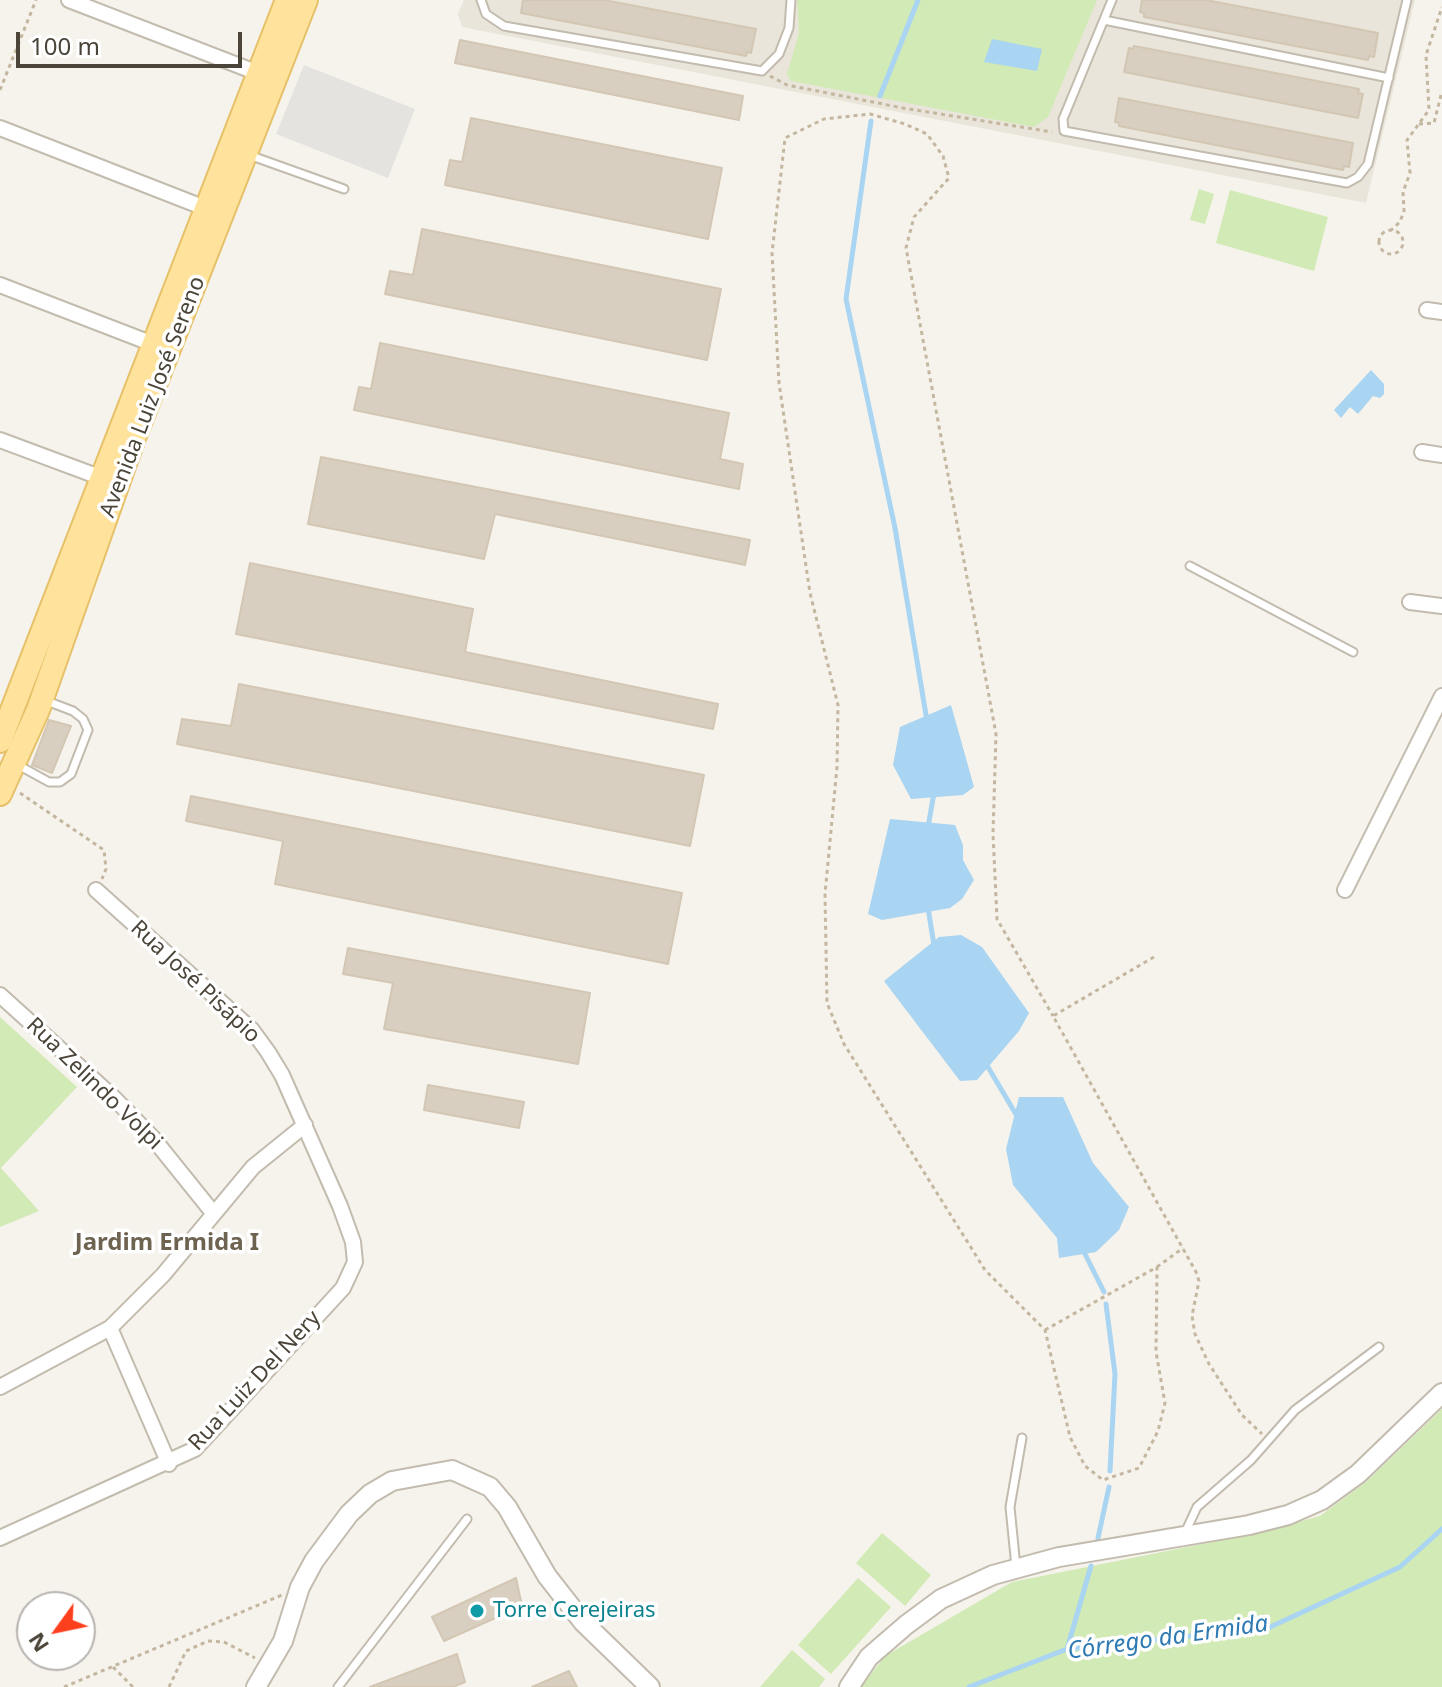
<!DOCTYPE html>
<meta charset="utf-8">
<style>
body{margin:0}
#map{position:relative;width:1442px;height:1687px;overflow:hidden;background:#f6f3ec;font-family:"Noto Sans",sans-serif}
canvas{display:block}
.north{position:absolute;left:16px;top:1591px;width:80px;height:80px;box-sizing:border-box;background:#fff;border:2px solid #b7b4b0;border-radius:50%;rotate:237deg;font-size:22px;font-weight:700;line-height:32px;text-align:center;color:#4b4439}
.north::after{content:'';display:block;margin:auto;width:28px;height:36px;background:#fc3f1d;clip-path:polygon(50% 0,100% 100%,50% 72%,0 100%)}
.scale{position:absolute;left:16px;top:32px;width:226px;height:36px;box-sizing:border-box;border:4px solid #4b4439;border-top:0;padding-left:10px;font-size:24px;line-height:28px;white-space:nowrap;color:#4b4439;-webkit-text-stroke:6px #fff;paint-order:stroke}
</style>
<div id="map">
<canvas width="1442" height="1687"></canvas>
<div class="north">N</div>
<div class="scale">100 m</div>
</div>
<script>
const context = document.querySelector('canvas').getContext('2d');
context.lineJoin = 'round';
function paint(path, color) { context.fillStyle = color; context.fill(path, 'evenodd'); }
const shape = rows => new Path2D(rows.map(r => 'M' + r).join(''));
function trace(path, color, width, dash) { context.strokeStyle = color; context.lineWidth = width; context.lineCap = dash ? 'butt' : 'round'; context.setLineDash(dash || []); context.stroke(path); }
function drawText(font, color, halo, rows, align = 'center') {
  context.font = font + ' "Noto Sans",sans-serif'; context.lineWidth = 7; context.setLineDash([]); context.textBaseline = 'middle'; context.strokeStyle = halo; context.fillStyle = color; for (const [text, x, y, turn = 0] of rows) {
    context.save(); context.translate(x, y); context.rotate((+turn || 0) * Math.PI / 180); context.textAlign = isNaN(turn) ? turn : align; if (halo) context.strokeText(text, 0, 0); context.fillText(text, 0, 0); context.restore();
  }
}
const residential = shape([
 [464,0,1415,0,1366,203,462,27,458,14]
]);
const green = shape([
 [797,0,1097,0,1048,117,1034,127,791,81,787,74,799,33],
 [1199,189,1214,194,1205,224,1190,220],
 [1230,190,1328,217,1314,271,1216,243],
 [0,1017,77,1087,1,1168,39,1211,0,1227],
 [1442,1409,1442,1687,861,1687,885,1656,1012,1582,1257,1533,1320,1516,1366,1482],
 [882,1533,931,1575,905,1606,856,1563],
 [858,1578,891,1607,831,1674,798,1645],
 [792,1650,825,1679,819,1687,760,1687]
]);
const parking = shape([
 [304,65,415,109,388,178,276,134]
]);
const water = shape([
 [992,39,1042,49,1037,71,984,62],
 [1371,370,1384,384,1384,394,1380,398,1373,396,1358,414,1350,407,1341,418,1334,410],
 [951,705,974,787,963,795,911,799,893,765,900,727],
 [890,819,955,825,963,845,963,860,974,880,962,899,950,908,882,920,868,914],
 [961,935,982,947,1029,1013,1019,1031,977,1080,960,1081,884,981,939,937],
 [1019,1097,1063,1097,1093,1163,1129,1207,1119,1230,1096,1252,1059,1258,1057,1238,1013,1185,1006,1149]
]);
const stream = shape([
 [880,96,918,0],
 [871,121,846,299,895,528,927,721],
 [928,827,934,793],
 [928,908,934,945],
 [985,1062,1017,1116],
 [1083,1250,1104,1292],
 [1106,1304,1115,1374,1110,1471],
 [1098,1538,1109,1487],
 [1067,1649,1091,1566],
 [969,1687,1067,1649,1268,1628,1400,1567,1442,1529]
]);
const building = shape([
 [523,0,604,0,756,29,751,53,747,52,746,56,521,13,523,0],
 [1142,0,1206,0,1378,33,1374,57,1369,56,1368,60,1144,17,1144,13,1140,12,1142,0],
 [460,40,743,96,739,120,455,63,460,40],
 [1134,46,1359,89,1358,93,1363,94,1358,118,1124,72,1129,48,1133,49,1134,46],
 [1119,98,1353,143,1349,167,1344,166,1343,170,1119,126,1119,123,1115,122,1119,98],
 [471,118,722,168,708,239,445,185,450,160,462,162,471,118],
 [422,229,721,289,707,360,385,294,390,271,413,275,422,229],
 [380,343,729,413,720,459,743,464,739,489,354,410,359,387,371,389,380,343],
 [321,457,750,540,745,565,495,514,484,559,308,524,321,457],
 [250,563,473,609,465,652,718,704,713,729,236,634,250,563],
 [239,684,704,775,690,846,177,744,182,719,231,726,239,684],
 [49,720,71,726,52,773,32,765,49,720],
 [191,796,682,893,668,964,275,884,283,841,186,821,191,796],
 [348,948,590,993,578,1064,384,1029,393,983,343,974,348,948],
 [428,1085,524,1102,519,1128,424,1110,428,1085],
 [516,1578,522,1606,444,1641,432,1617,516,1578],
 [457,1654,465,1682,453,1687,370,1687,457,1654],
 [569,1671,577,1687,532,1687,569,1671]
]);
const path = shape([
 [770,76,787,85,903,108,1052,132],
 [0,90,36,0],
 [1419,124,1434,123,1442,91],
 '1379 242a12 12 0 1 1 24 0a12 12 0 1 1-24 0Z',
 [1390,231,1400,222,1404,211,1403,192,1410,173,1407,140,1429,110,1426,55,1442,7],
 [20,793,104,850,106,869,102,879],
 [1154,957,1053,1016,1196,1272,1199,1281,1192,1316,1195,1334,1209,1364,1242,1415,1262,1434],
 [1157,1267,1183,1248],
 [1045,1330,1157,1267,1156,1352,1165,1403,1158,1431,1139,1468,1103,1480,1085,1466,1070,1437,1045,1330,985,1270,844,1044,827,1003,825,894,837,767,838,705,810,593,779,383,772,253,785,138,824,119,870,114,905,124,927,134,943,156,949,178,914,217,906,248,996,734,993,834,997,919,1053,1016],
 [113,1667,133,1687],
 [64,1687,282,1595],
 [169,1687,186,1651,208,1641,224,1642,255,1658]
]);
const service = shape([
 [481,0,486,14,504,26,762,71,779,54,789,28,791,0],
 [1112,0,1063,119,1064,131,1347,183,1358,177,1368,164,1407,0],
 [1104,20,1389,78],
 [249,155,344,189],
 [1190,566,1353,652],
 [18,765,49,782,60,782,71,774,88,730,83,719,73,711,44,700],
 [1184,1535,1197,1507,1251,1460,1295,1410,1379,1347],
 [1016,1567,1010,1507,1022,1438],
 [338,1687,467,1519]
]);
const minor = shape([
 [69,0,258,73],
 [0,128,205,208],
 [0,285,153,344],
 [1427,310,1442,312],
 [0,440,102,478],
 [1422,452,1442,455],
 [1410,602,1442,606],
 [1345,890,1442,696],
 [0,995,115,1099,152,1137,214,1214],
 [110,1328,169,1464],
 [0,1387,110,1328,163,1275,253,1167,305,1125],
 [0,1538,195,1449,343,1288,355,1262,353,1242,340,1206,282,1075,268,1052,252,1030,96,890]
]);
const tertiary = shape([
 [256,1687,283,1641,300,1587,314,1561,349,1514,370,1494,392,1481,452,1470,490,1487,507,1507,547,1576,583,1622,650,1687],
 [849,1687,869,1657,906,1625,941,1599,993,1575,1059,1557,1249,1525,1288,1515,1322,1500,1358,1474,1442,1393]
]);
const primary = shape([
 [0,741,287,0],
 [0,794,38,710,134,438,306,0]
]);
const markers = [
 [477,1611,8,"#0f9aa8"]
];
const streetNames = [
 ["Avenida Luiz José Sereno",153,397,-69],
 ["Rua José Pisápio",195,982,43],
 ["Rua Zelindo Volpi",94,1084,44],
 ["Rua Luiz Del Nery",255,1381,-47]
];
const cultureNames = [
 ["Torre Cerejeiras",493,1611]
];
const neighbourhoodNames = [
 ["Jardim Ermida I",167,1243]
];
const waterNames = [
 ["Córrego da Ermida",1168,1638,-8]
];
paint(residential, '#eae5da');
paint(green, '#d2eab5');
paint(parking, '#e5e3e0');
paint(water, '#a9d4f2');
trace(stream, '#a9d4f2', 5);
paint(building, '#d8cfc1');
trace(building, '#d3c7b4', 2);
trace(service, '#c2bbae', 11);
trace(minor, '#c2bbae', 18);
trace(tertiary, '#c2bbae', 22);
trace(primary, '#e6c16a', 26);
trace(path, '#c4b79f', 3, [4, 4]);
trace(service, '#fff', 7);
trace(minor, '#fff', 14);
trace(tertiary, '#fff', 18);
trace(primary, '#ffe39c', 22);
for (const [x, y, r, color] of markers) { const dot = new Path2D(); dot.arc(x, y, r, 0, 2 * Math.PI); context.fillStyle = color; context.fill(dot); trace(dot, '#fff', 3); }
drawText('22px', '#4b4439', '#fff', streetNames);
drawText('22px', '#0d838f', '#fff', cultureNames, 'left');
drawText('bold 24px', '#6e6250', '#fff', neighbourhoodNames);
drawText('italic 24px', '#2e7ab2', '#fff', waterNames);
</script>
